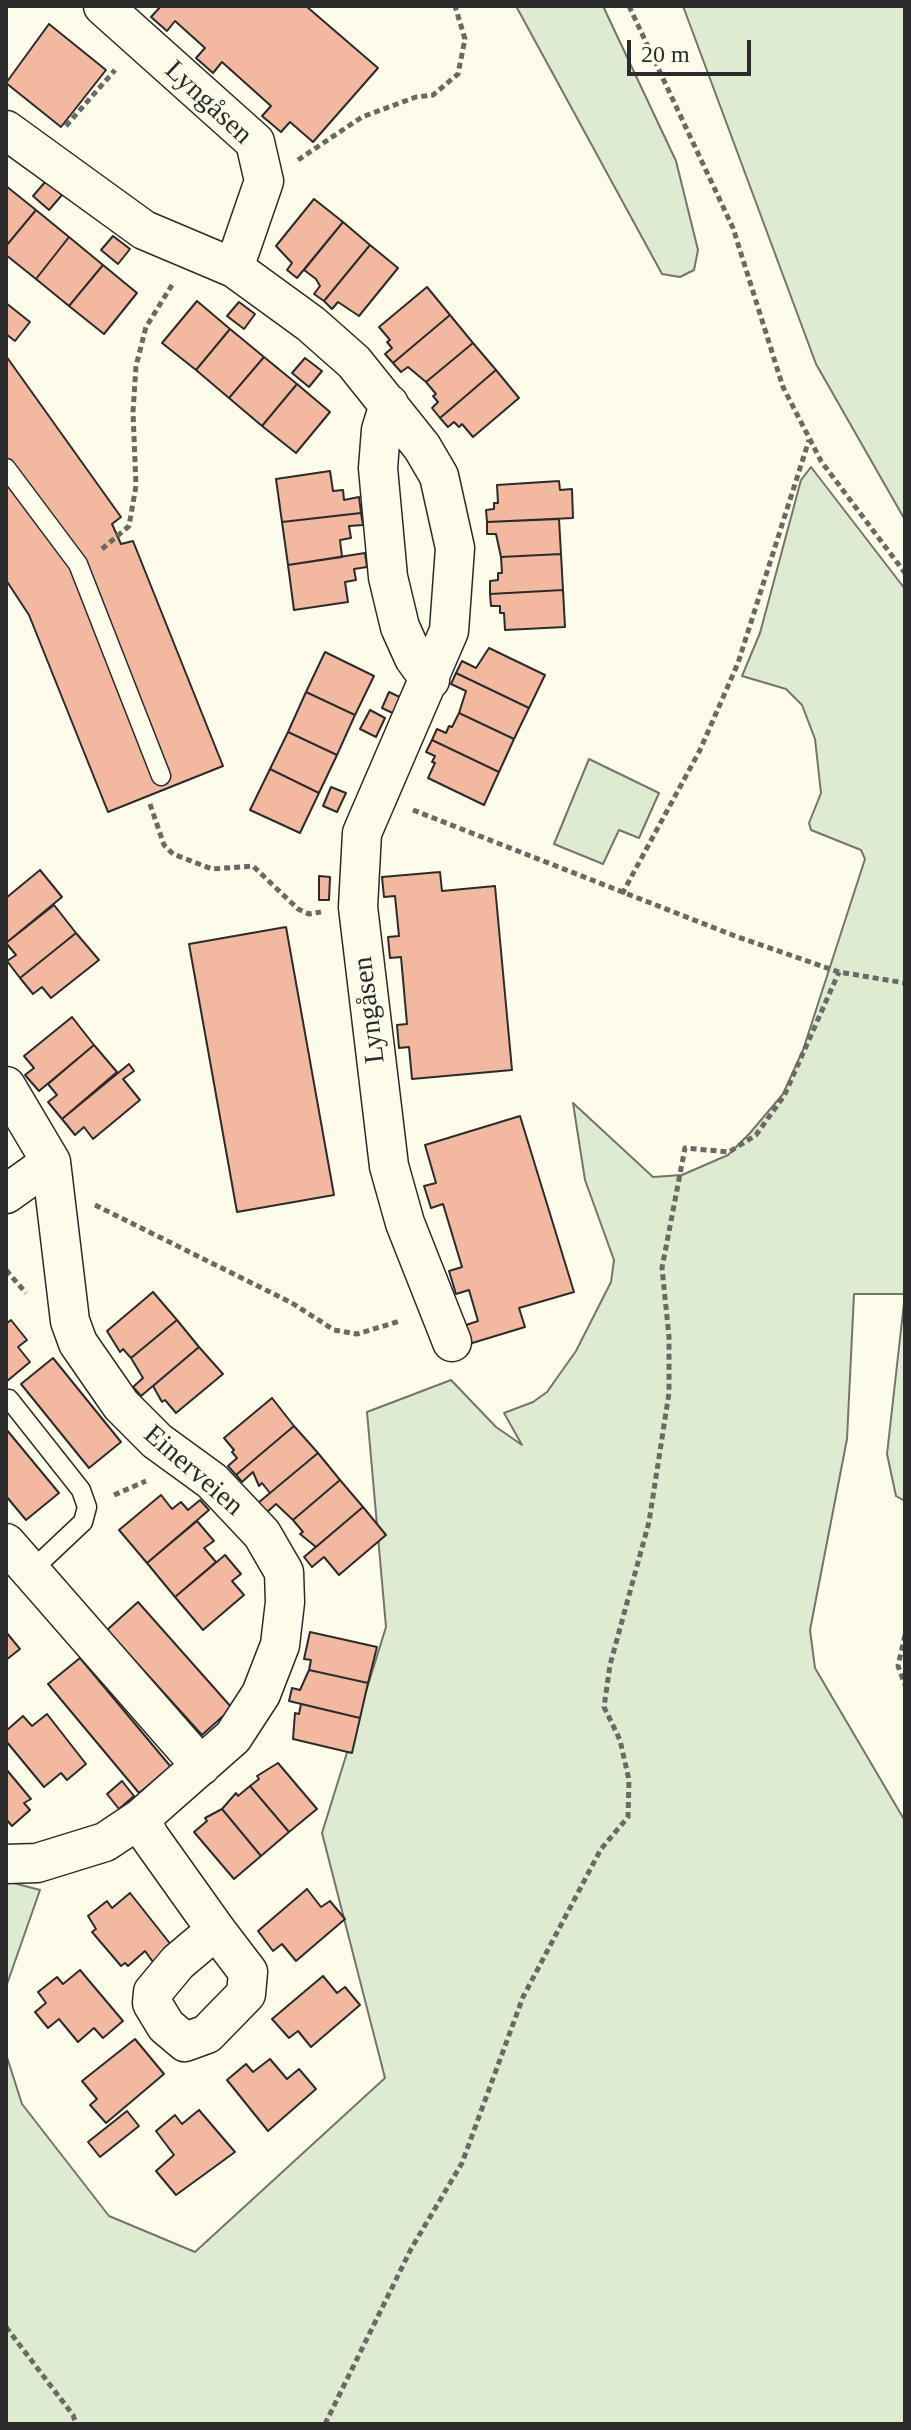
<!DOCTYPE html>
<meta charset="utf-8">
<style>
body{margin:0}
#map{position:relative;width:911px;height:2430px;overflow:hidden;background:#fdfbea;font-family:"Times New Roman",serif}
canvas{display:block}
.frame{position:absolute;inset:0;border:8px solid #2b2b2b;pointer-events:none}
.scale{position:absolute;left:627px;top:40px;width:124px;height:36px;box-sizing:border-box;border:4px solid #2b2b2b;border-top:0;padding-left:10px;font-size:24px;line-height:28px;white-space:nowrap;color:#2b2b2b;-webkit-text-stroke:6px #fdfbea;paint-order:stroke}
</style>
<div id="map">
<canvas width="911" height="2430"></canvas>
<div class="frame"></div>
<div class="scale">20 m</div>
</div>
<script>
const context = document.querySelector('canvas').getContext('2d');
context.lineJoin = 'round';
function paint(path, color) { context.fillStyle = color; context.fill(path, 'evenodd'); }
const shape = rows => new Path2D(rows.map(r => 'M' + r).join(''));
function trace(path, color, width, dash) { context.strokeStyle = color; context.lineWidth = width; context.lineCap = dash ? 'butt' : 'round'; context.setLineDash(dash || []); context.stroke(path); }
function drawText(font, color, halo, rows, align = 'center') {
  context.font = font + ' "Times New Roman",serif'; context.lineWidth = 6; context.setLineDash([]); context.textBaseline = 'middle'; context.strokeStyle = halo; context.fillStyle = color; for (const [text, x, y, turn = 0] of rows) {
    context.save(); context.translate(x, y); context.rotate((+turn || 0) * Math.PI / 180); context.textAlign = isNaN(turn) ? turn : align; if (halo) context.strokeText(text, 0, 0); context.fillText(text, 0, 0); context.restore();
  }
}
const green = shape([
 [516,6,603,6,676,161,698,250,694,270,680,277,662,274,516,6],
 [683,6,905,6,905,520,816,364,683,6],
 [811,467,905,589,905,1501,896,1496,887,1454,905,1294,854,1294,847,1439,810,1630,815,1668,905,1821,905,2424,6,2424,6,2054,22,2104,109,2216,195,2252,385,2078,322,1833,386,1627,367,1412,451,1380,496,1427,522,1445,504,1413,533,1402,547,1392,576,1351,611,1282,614,1260,585,1180,573,1103,653,1177,682,1175,728,1155,750,1133,783,1094,803,1050,865,859,861,850,811,830,809,823,821,793,815,739,802,705,786,689,742,676,760,633,801,480,811,467],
 [589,759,659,793,639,838,619,830,603,864,554,844,589,759],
 [6,1881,40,1890,6,1987,6,1881]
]);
const building = shape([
 [161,6,306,6,378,68,313,142,290,122,281,132,262,116,271,106,222,62,213,73,196,58,205,48,175,21,167,31,151,17,161,6],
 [49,24,106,70,61,127,6,83,49,24],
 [46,181,62,195,49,210,33,196,46,181],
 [6,186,36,210,6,246,6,186],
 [314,199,343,222,297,278,287,270,292,263,276,246,314,199],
 [36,210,69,237,36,279,6,255,6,246,36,210],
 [343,222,370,245,324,301,314,294,320,286,316,279,304,270,343,222],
 [113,236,130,249,118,264,101,250,113,236],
 [69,237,103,265,69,306,36,279,69,237],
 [370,245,398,268,359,316,338,302,332,309,324,301,370,245],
 [103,265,137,293,104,334,69,306,103,265],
 [427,287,450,315,393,363,385,354,392,348,387,342,390,340,379,327,427,287],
 [197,301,230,329,196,370,162,343,197,301],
 [239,302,255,314,244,329,227,316,239,302],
 [6,303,30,322,15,341,6,334,6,303],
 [450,315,473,343,426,382,408,367,401,372,393,363,450,315],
 [230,329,264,357,229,398,196,370,230,329],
 [473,343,496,370,440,418,432,408,438,402,433,396,436,394,426,382,473,343],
 [6,356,121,517,112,524,121,544,133,541,223,766,108,812,29,615,6,580,6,356],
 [264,357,297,384,262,426,229,398,264,357],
 [305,358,322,371,309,387,292,373,305,358],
 [496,370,519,398,473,437,462,424,459,427,454,422,448,427,440,418,496,370],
 [297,384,330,412,296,453,262,426,297,384],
 [330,471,333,491,343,490,344,500,359,497,361,513,282,522,276,479,330,471],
 [559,481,560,490,572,489,573,518,487,522,486,510,494,509,494,503,498,503,497,485,559,481],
 [361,513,363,525,349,526,351,538,340,540,342,557,288,565,282,522,361,513],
 [559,519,561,554,501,557,496,534,487,534,487,522,559,519],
 [365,553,367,567,354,569,356,580,345,582,348,602,294,610,288,565,365,553],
 [561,554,563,590,490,594,490,581,498,580,498,573,502,573,501,557,561,554],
 [563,590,565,627,505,630,504,613,500,613,500,606,491,606,490,594,563,590],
 [489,648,545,675,529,708,456,673,462,661,476,668,489,648],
 [325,652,374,676,355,715,306,692,325,652],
 [456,673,529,708,514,739,459,713,466,691,451,684,456,673],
 [306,692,355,715,337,755,288,732,306,692],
 [389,692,404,699,397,715,382,708,389,692],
 [370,710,385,718,376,737,360,729,370,710],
 [459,713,514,739,499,772,432,740,437,729,446,733,449,726,452,727,459,713],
 [288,732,337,755,319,793,270,769,288,732],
 [432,740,499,772,484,805,428,778,435,763,432,762,435,756,426,752,432,740],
 [270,769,319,793,300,833,250,810,270,769],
 [331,787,346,793,337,812,323,806,331,787],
 [40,870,62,897,6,943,6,898,40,870],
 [440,872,442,891,495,886,512,1070,412,1079,409,1047,399,1048,397,1025,407,1024,401,957,390,958,388,937,399,936,395,896,384,897,382,877,440,872],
 [319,876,330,877,329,900,319,900,319,876],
 [54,905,76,933,20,978,7,961,16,955,6,943,54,905],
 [286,927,334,1195,237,1212,189,944,286,927],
 [76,933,99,960,51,998,42,987,33,994,20,978,76,933],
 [72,1017,94,1045,39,1091,25,1075,34,1068,24,1056,72,1017],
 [94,1045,117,1072,62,1119,48,1102,57,1095,48,1084,94,1045],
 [129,1064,134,1071,123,1079,140,1100,93,1139,84,1127,75,1135,62,1119,129,1064],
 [520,1116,574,1292,519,1308,525,1327,469,1344,463,1326,478,1321,469,1290,456,1294,449,1271,462,1267,443,1204,431,1208,424,1186,436,1183,425,1145,520,1116],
 [153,1292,177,1320,131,1358,123,1349,120,1352,107,1331,153,1292],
 [11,1320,27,1340,18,1347,30,1362,6,1382,6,1324,11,1320],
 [177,1320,199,1347,141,1396,133,1387,143,1378,131,1358,177,1320],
 [199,1347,223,1374,176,1413,165,1400,162,1402,153,1386,199,1347],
 [53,1358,121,1442,89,1468,21,1384,53,1358],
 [272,1398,294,1426,236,1475,228,1466,237,1458,232,1452,234,1450,224,1438,272,1398],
 [294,1426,318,1453,270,1493,262,1483,259,1486,253,1472,242,1482,236,1475,294,1426],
 [6,1429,59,1493,26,1520,6,1496,6,1429],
 [318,1453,340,1480,293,1520,276,1504,266,1513,258,1503,318,1453],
 [340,1480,363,1507,316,1547,300,1534,303,1532,293,1520,340,1480],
 [161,1495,172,1509,181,1502,188,1510,200,1500,209,1510,147,1563,119,1530,161,1495],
 [363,1507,386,1535,339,1575,324,1557,312,1567,304,1557,363,1507],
 [197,1521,214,1541,204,1548,216,1562,175,1597,147,1563,197,1521],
 [225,1555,241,1574,232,1581,244,1595,203,1630,175,1597,225,1555],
 [138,1602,232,1708,202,1735,107,1630,138,1602],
 [6,1632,20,1649,6,1660,6,1632],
 [310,1632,377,1647,368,1683,309,1670,311,1660,304,1659,310,1632],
 [80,1658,171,1767,139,1793,48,1684,80,1658],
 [309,1670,368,1683,360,1718,289,1701,292,1688,300,1690,309,1670],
 [301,1704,360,1718,352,1753,293,1739,295,1713,299,1714,301,1704],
 [47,1714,86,1764,67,1780,61,1773,44,1787,6,1741,6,1731,23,1716,32,1726,47,1714],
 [278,1763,317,1809,289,1832,250,1786,259,1779,257,1776,278,1763],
 [6,1769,31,1799,24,1803,30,1810,12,1826,6,1819,6,1769],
 [122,1781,134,1796,119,1809,107,1794,122,1781],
 [250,1786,289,1832,261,1856,222,1809,236,1793,238,1796,250,1786],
 [222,1809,261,1856,234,1879,194,1832,207,1821,205,1818,222,1809],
 [307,1889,321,1907,330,1901,345,1919,296,1961,282,1944,273,1951,258,1931,307,1889],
 [130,1893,172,1946,153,1962,145,1951,128,1966,125,1963,121,1966,92,1932,96,1929,88,1916,107,1901,112,1908,130,1893],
 [80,1970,123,2021,103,2038,94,2028,78,2042,59,2019,48,2028,35,2012,46,2003,38,1992,57,1977,63,1984,80,1970],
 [323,1976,337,1993,345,1987,360,2005,311,2047,298,2031,289,2038,272,2019,323,1976],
 [135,2039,164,2074,106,2123,90,2105,97,2099,82,2081,135,2039],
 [270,2059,287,2079,299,2069,316,2089,268,2131,227,2080,246,2064,253,2072,270,2059],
 [199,2110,235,2152,176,2195,156,2171,174,2155,156,2131,175,2115,182,2124,199,2110],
 [127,2111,139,2126,100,2157,88,2142,127,2111]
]);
const path = shape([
 [629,6,733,228,783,387,821,461,905,573],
 [66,126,115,70],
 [298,160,362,117,416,97,433,95,458,74,465,39,455,6],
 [102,549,129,526,136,486,133,412,136,366,146,327,172,285],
 [150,804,164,845,173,854,212,869,253,866,298,909,309,914,321,912],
 [413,810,735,936,839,972,905,983],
 [622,894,700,750,738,663,809,440],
 [95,1205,292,1303,334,1330,357,1334,400,1321],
 [6,1270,26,1293],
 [114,1495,146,1481],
 [905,1635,898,1666,905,1685],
 [6,2327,73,2415,76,2424],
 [325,2424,411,2249,462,2163,523,1997,601,1849,628,1817,629,1780,620,1740,604,1707,610,1665,649,1522,669,1393,669,1337,662,1268,685,1148,729,1152,756,1135,784,1096,839,972]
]);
const lane = shape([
 [6,468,78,564,161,776],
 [9,1399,81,1490,87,1507,83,1522,31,1571]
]);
const street = shape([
 [103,6,255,142,264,181,234,268],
 [6,130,144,230,234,268,311,324,354,362,422,447,439,476,455,548,449,631,362,833,358,907,389,1166,405,1223,452,1342],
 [389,404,381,430,378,468,388,577,400,627,414,658,430,680],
 [6,1086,51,1162,70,1321,78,1343,121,1405,157,1441,212,1481,262,1534,284,1572,285,1602,280,1645,261,1694,233,1737,141,1818,105,1842,37,1863,6,1864],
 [6,1194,51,1162],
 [6,1543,201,1766],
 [141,1818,149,1836,216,1930],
 [216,1930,248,1972,246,1994,207,2034,185,2042,166,2026,152,2003,153,1992,178,1962,216,1930]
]);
const streetNames = [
 ["Lyngåsen",208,103,43],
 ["Lyngåsen",370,1010,-97],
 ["Einerveien",193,1471,41]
];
paint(green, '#deebd1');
trace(green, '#74746e', 2);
paint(building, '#f2b8a0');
trace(building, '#2b2b2b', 2);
trace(lane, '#2b2b2b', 21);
trace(street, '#2b2b2b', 41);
trace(path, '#6a6964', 5, [6, 4]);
trace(lane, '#fdfbea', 18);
trace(street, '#fdfbea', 38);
drawText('28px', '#2b2b2b', '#fdfbea', streetNames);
</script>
